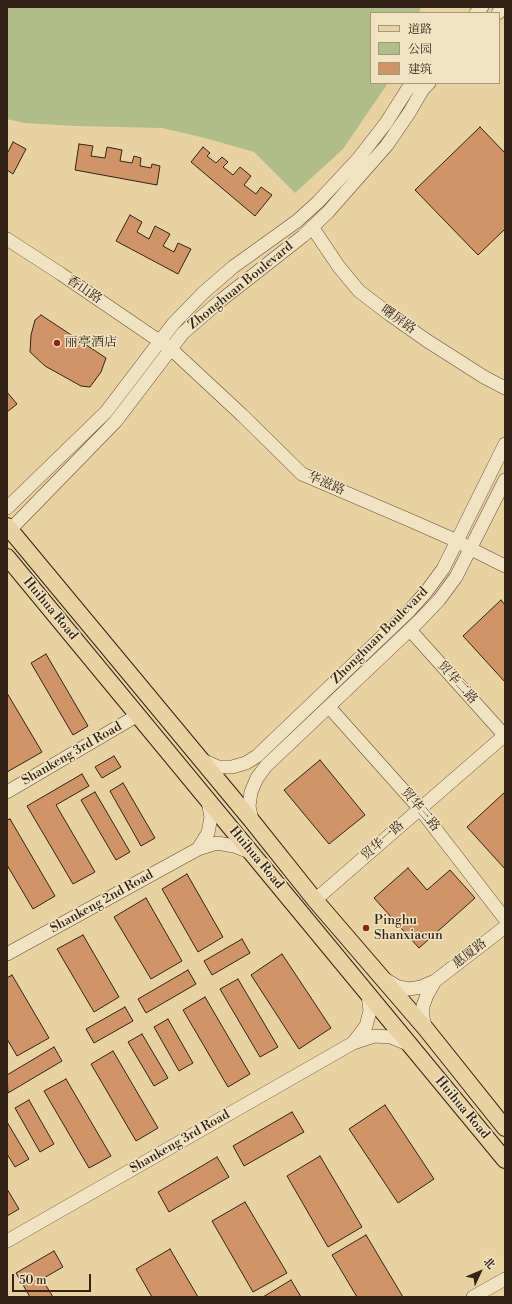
<!DOCTYPE html>
<meta charset="utf-8">
<style>
body{margin:0}
#map{position:relative;width:512px;height:1304px;overflow:hidden;background:#e9d2a1;font-family:"Libre Bodoni","Noto Serif SC",serif}
canvas{display:block}
.frame{position:absolute;inset:0;border:8px solid #342315;pointer-events:none}
.legend{position:absolute;left:370px;top:12px;width:130px;height:72px;box-sizing:border-box;background:#f1e2c2;border:1px solid #a5967d;margin:0;padding:5px 7px;list-style:none;font-size:12px;color:#342315}
.legend li{display:flex;align-items:center;gap:8px;height:20px}
.legend b{width:20px;border:1px solid #a5967d}
.north{position:absolute;left:460px;top:1252px;width:40px;height:40px;-webkit-text-stroke:3px #f1e2c2;paint-order:stroke;rotate:46deg;font-size:11px;font-weight:700;line-height:16px;text-align:center;color:#342315}
.north::after{content:'';display:block;margin:auto;width:14px;height:18px;background:#342315;clip-path:polygon(50% 0,100% 100%,50% 72%,0 100%)}
.scale{position:absolute;left:12px;top:1274px;width:79px;height:18px;box-sizing:border-box;border:2px solid #342315;border-top:0;padding-left:5px;font-size:12px;line-height:14px;white-space:nowrap;color:#342315;-webkit-text-stroke:3px #f1e2c2;paint-order:stroke}
</style>
<div id="map">
<canvas width="512" height="1304"></canvas>
<div class="frame"></div>
<ul class="legend">
<li><b style="height:5px;background:#e9d2a1"></b>道路</li>
<li><b style="height:11px;background:#b0bd89"></b>公园</li>
<li><b style="height:11px;background:#cf9569"></b>建筑</li>
</ul>
<div class="north">北</div>
<div class="scale">50 m</div>
</div>
<script>
const context = document.querySelector('canvas').getContext('2d');
context.lineJoin = 'round';
function paint(path, color) { context.fillStyle = color; context.fill(path, 'evenodd'); }
const shape = rows => new Path2D(rows.map(r => 'M' + r).join(''));
function trace(path, color, width, dash) { context.strokeStyle = color; context.lineWidth = width; context.lineCap = dash ? 'butt' : 'round'; context.setLineDash(dash || []); context.stroke(path); }
function drawText(font, color, halo, rows, align = 'center') {
  context.font = font + ' "Libre Bodoni","Noto Serif SC",serif'; context.lineWidth = 3; context.setLineDash([]); context.textBaseline = 'middle'; context.strokeStyle = halo; context.fillStyle = color; for (const [text, x, y, turn = 0] of rows) {
    context.save(); context.translate(x, y); context.rotate((+turn || 0) * Math.PI / 180); context.textAlign = isNaN(turn) ? turn : align; if (halo) context.strokeText(text, 0, 0); context.fillText(text, 0, 0); context.restore();
  }
}
const green = shape([
 [7,7,421,7,419,13,371,13,371,83,388,83,343,149,295,193,254,152,205,138,162,128,75,126,24,123,7,119]
]);
const building = shape([
 [480,127,505,153,505,229,478,255,415,190,480,127],
 [13,142,26,149,13,174,7,170,7,151,8,152,13,142],
 [79,144,93,146,91,156,105,158,107,147,122,150,120,161,132,163,134,156,141,158,140,166,151,168,152,164,160,166,157,185,75,170,79,144],
 [203,147,210,153,207,156,216,163,222,157,228,162,223,167,233,175,240,167,251,176,244,185,256,194,261,187,272,195,255,216,191,162,203,147],
 [130,215,142,222,137,232,149,239,155,226,170,234,163,246,174,252,178,243,191,249,178,274,116,241,130,215],
 [41,315,106,358,101,372,90,387,81,386,45,366,30,352,31,335,35,320,41,315],
 [7,392,17,404,7,412,7,392],
 [501,600,505,605,505,682,463,636,501,600],
 [46,654,88,726,73,735,31,663,46,654],
 [7,693,42,752,7,772,7,693],
 [114,756,121,767,102,778,95,767,114,756],
 [320,760,365,815,329,844,284,790,320,760],
 [82,774,89,786,56,805,95,872,73,884,27,806,82,774],
 [123,783,155,838,141,846,110,791,123,783],
 [95,792,130,852,116,860,81,800,95,792],
 [505,792,505,869,467,827,505,792],
 [10,819,55,896,33,909,7,865,7,820,10,819],
 [408,868,427,890,450,870,475,898,419,948,374,898,408,868],
 [187,874,223,937,198,952,162,889,187,874],
 [146,898,182,961,151,979,114,917,146,898],
 [83,935,119,997,94,1012,57,949,83,935],
 [242,939,250,953,212,975,204,961,242,939],
 [282,954,331,1028,299,1049,251,975,282,954],
 [188,970,196,984,146,1013,138,999,188,970],
 [12,975,49,1038,17,1056,7,1039,7,978,12,975],
 [238,979,278,1047,260,1057,220,989,238,979],
 [205,997,250,1074,228,1087,183,1010,205,997],
 [125,1007,133,1021,94,1043,86,1029,125,1007],
 [168,1019,193,1063,179,1071,154,1027,168,1019],
 [142,1034,168,1078,154,1086,128,1042,142,1034],
 [54,1047,62,1061,8,1093,7,1075,54,1047],
 [113,1051,158,1128,136,1141,91,1064,113,1051],
 [66,1079,111,1156,89,1168,44,1091,66,1079],
 [29,1100,54,1144,40,1152,15,1108,29,1100],
 [385,1105,434,1179,398,1203,349,1129,385,1105],
 [292,1112,304,1132,244,1166,233,1146,292,1112],
 [7,1122,29,1159,15,1167,7,1154,7,1122],
 [320,1156,362,1227,328,1247,287,1176,320,1156],
 [217,1157,229,1177,169,1212,158,1192,217,1157],
 [7,1189,19,1209,7,1216,7,1189],
 [245,1202,287,1273,253,1292,212,1221,245,1202],
 [366,1235,403,1297,357,1297,332,1255,366,1235],
 [170,1249,198,1297,152,1297,136,1269,170,1249],
 [54,1251,63,1267,42,1279,53,1297,30,1297,16,1273,54,1251],
 [291,1280,301,1297,263,1297,291,1280]
]);
const minor = shape([
 [476,13,482,7],
 [498,13,504,7],
 [312,227,339,267,359,291,389,314,426,340,484,377,505,388],
 [7,239,61,274,171,349,242,415,302,474,414,522,457,541,471,549,505,566],
 [7,508,106,412,173,324,203,293,233,267,297,221,318,202,358,159,386,123,407,90,413,83],
 [7,533,116,421,183,333,220,301,303,236,328,212,387,145,409,113,423,89,429,83],
 [410,630,505,736],
 [329,707,420,809,505,919],
 [202,760,218,767,232,767,246,763,257,756,410,610,426,592,443,569,505,444],
 [7,792,138,715],
 [252,821,249,806,251,792,257,778,266,766,418,622,439,600,456,577,505,480],
 [198,849,208,833,211,817,208,801],
 [315,900,505,735],
 [7,954,198,849,217,843,234,846,252,853],
 [385,979,396,986,409,989,421,987,435,981,505,927],
 [426,1029,423,1018,423,1006,427,995,435,981],
 [353,1043,366,1026,370,1011,368,994],
 [7,1241,353,1043,374,1036,391,1037,410,1045],
 [473,1297,505,1279]
]);
const major = shape([
 [7,526,252,821,315,900,426,1029,505,1128],
 [7,557,505,1160]
]);
const markers = [
 [57,343,4,"#8f2418"],
 [366,928,4,"#8f2418"]
];
const streetNames = [
 ["Zhonghuan Boulevard",241,286,-39],
 ["香山路",84,290,34],
 ["曙屏路",398,320,35],
 ["华滋路",326,484,23],
 ["Huihua Road",50,609,50],
 ["Zhonghuan Boulevard",380,636,-45],
 ["贸华二路",457,683,48],
 ["Shankeng 3rd Road",72,754,-30],
 ["贸华三路",420,810,50],
 ["贸华一路",383,841,-41],
 ["Huihua Road",256,858,50],
 ["Shankeng 2nd Road",102,902,-29],
 ["惠厦路",470,954,-38],
 ["Huihua Road",462,1108,50],
 ["Shankeng 3rd Road",180,1142,-30]
];
const poiNames = [
 ["丽亭酒店",65,343],
 ["Pinghu",374,921],
 ["Shanxiacun",374,936]
];
paint(green, '#b0bd89');
paint(building, '#cf9569');
trace(building, '#342315', 1);
trace(minor, '#614f38', 14);
trace(major, '#342315', 18);
trace(minor, '#f1e2c2', 13);
trace(major, '#e9d2a1', 16);
for (const [x, y, r, color] of markers) { const dot = new Path2D(); dot.arc(x, y, r, 0, 2 * Math.PI); context.fillStyle = color; context.fill(dot); trace(dot, '#f1e2c2', 1.5); }
drawText('13px', '#342315', '#f1e2c2', streetNames);
drawText('13px', '#342315', '#f1e2c2', poiNames, 'left');
</script>
